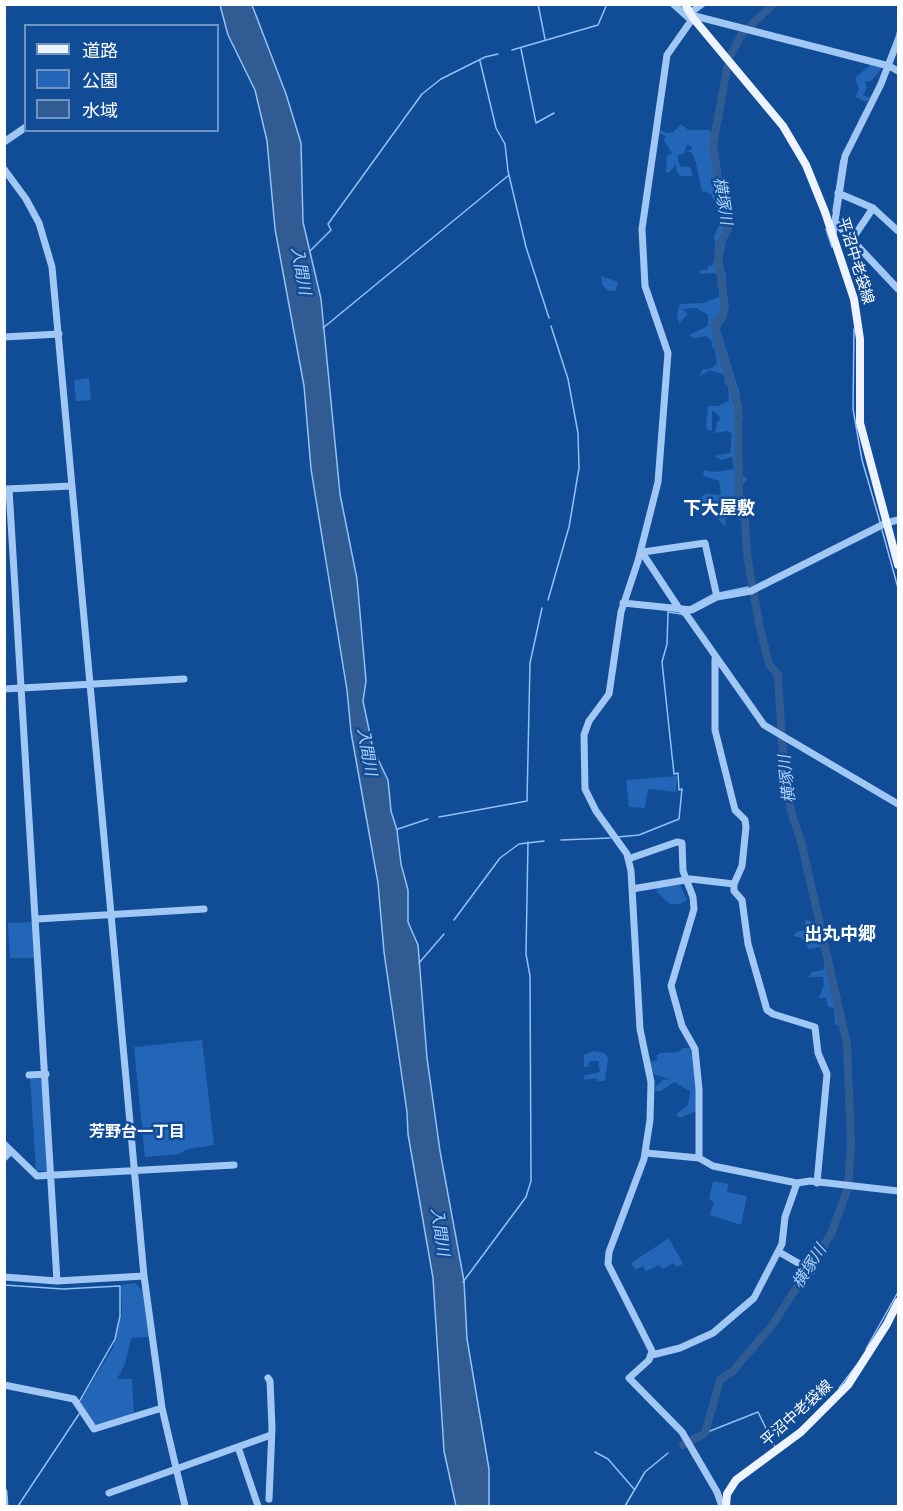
<!DOCTYPE html>
<meta charset="utf-8">
<style>
body{margin:0}
#map{position:relative;width:903px;height:1511px;overflow:hidden;background:#114c97;font-family:"DM Sans","Noto Sans JP",sans-serif}
canvas{display:block}
.frame{position:absolute;inset:0;border:6px solid #fff;pointer-events:none}
.legend{position:absolute;left:24px;top:24px;width:195px;height:108px;box-sizing:border-box;background:#114c97;border:2px solid #7094c1;margin:0;padding:8px 10px;list-style:none;font-size:18px;color:#fff}
.legend li{display:flex;align-items:center;gap:12px;height:30px}
.legend b{width:30px;border:2px solid #7094c1}
</style>
<div id="map">
<canvas width="903" height="1511"></canvas>
<div class="frame"></div>
<ul class="legend">
<li><b style="height:8px;background:#eef4ff"></b>道路</li>
<li><b style="height:16px;background:#2365b6"></b>公園</li>
<li><b style="height:16px;background:#315c93"></b>水域</li>
</ul>
</div>
<script>
const context = document.querySelector('canvas').getContext('2d');
context.lineJoin = 'round';
function paint(path, color) { context.fillStyle = color; context.fill(path, 'evenodd'); }
const shape = rows => new Path2D(rows.map(r => 'M' + r).join(''));
function trace(path, color, width, dash) { context.strokeStyle = color; context.lineWidth = width; context.lineCap = dash ? 'butt' : 'round'; context.setLineDash(dash || []); context.stroke(path); }
function drawText(font, color, halo, rows, align = 'center') {
  context.font = font + ' "DM Sans","Noto Sans JP",sans-serif'; context.lineWidth = 5; context.setLineDash([]); context.textBaseline = 'middle'; context.strokeStyle = halo; context.fillStyle = color; for (const [text, x, y, turn = 0] of rows) {
    context.save(); context.translate(x, y); context.rotate((+turn || 0) * Math.PI / 180); context.textAlign = isNaN(turn) ? turn : align; if (halo) context.strokeText(text, 0, 0); context.fillText(text, 0, 0); context.restore();
  }
}
const green = shape([
 [871,64,884,66,871,81,865,82,867,87,863,95,870,98,866,102,855,97,859,89,855,78],
 [681,124,688,130,708,130,715,134,713,138,721,170,720,180,725,188,724,195,728,204,726,210,731,214,721,266,726,274,725,291,728,298,720,330,739,391,743,418,739,429,737,456,740,473,747,479,740,488,743,495,743,502,739,506,741,520,731,509,727,511,725,526,719,520,719,507,708,504,699,513,695,505,696,500,707,493,719,495,721,493,719,481,703,476,704,470,714,472,734,469,732,457,721,460,714,456,730,453,732,434,728,431,715,433,717,422,721,419,714,411,712,412,712,430,708,431,706,426,708,406,718,406,729,401,728,386,725,383,724,375,710,370,700,376,702,370,712,368,717,363,715,349,711,346,713,342,707,336,693,338,689,335,708,326,708,315,696,308,683,309,688,314,679,324,677,314,680,304,703,303,719,297,720,291,717,286,720,282,715,273,701,274,699,270,707,270,708,266,713,265,716,248,714,237,721,220,711,194,702,191,695,159,691,152,687,151,692,149,691,146,687,145,684,154,678,155,678,160,680,166,690,167,693,176,680,176,676,170,676,164,669,173,666,172,667,156,672,153,664,141,666,136,658,132,659,129,666,133,673,132],
 [601,276,618,282,616,291,607,290,602,285],
 [89,378,91,400,76,401,74,380],
 [677,776,676,792,648,789,645,808,629,807,626,780],
 [680,885,687,900,680,904,670,904,657,892,656,887],
 [805,920,818,923,830,988,838,1003,842,1021,840,1026,835,1024,834,1008,828,1007,826,998,819,998,824,984,823,977,809,977,812,972,823,970,825,960,820,947,809,949,801,938,794,936,796,932,805,930],
 [33,922,35,958,10,958,8,923],
 [202,1040,214,1145,188,1149,179,1154,145,1157,134,1047],
 [683,1048,691,1048,694,1056,697,1111,680,1118,676,1114,688,1105,690,1091,674,1082,661,1091,655,1091,655,1087,663,1080,669,1079,652,1074,651,1065,651,1062,658,1060,656,1056,660,1053,678,1052],
 [594,1051,604,1053,608,1058,605,1081,598,1081,596,1078,585,1080,583,1076,600,1072,598,1061,590,1061,588,1067,584,1067,584,1055],
 [43,1077,47,1172,36,1170,30,1078],
 [713,1181,728,1184,727,1192,747,1196,741,1225,710,1215,714,1202,709,1199],
 [669,1238,683,1264,676,1267,674,1263,662,1269,660,1265,646,1271,643,1266,635,1270,631,1263],
 [135,1283,142,1290,150,1337,131,1338,125,1364,117,1379,132,1379,134,1414,93,1425,79,1403,113,1348,122,1313,121,1285]
]);
const water = shape([
 [220,5,252,5,286,94,301,143,303,222,321,299,340,494,357,579,366,681,363,701,373,749,388,780,391,811,397,830,401,864,408,890,408,922,418,945,427,1058,440,1151,464,1281,467,1339,489,1469,489,1506,456,1506,444,1451,433,1278,408,1134,407,1112,384,952,378,883,351,732,347,690,311,469,304,386,275,229,267,141,255,90,228,35,220,5]
]);
const stream = shape([
 [538,4,545,39],
 [896,38,898,30],
 [521,49,536,123,554,113],
 [512,50,598,25,607,4],
 [480,61,496,128,505,144,508,171,526,247,549,318],
 [833,211,841,160],
 [826,229,832,247],
 [310,251,331,230,328,224,422,94,441,79,485,57,498,54],
 [323,328,509,175],
 [854,329,853,409,862,460,880,522],
 [882,530,898,588],
 [719,593,753,586],
 [548,600,569,527,579,468,578,433,568,379,551,326],
 [690,607,714,594],
 [439,817,527,801,530,663,542,608],
 [398,829,428,819],
 [618,837,639,835,679,819,682,789,679,790,678,773,674,774,662,662,667,644,668,612,681,614],
 [561,840,610,838],
 [454,920,500,858,519,844,544,841],
 [419,963,444,934],
 [463,1282,526,1197,531,1181,530,976,526,954,528,842],
 [4,1285,63,1289,120,1286,120,1316,115,1339,79,1402],
 [866,1349,898,1292],
 [839,1388,856,1366],
 [705,1433,758,1412,775,1447],
 [595,1452,608,1459,634,1489],
 [18,1506,79,1414],
 [625,1506,645,1472,668,1453]
]);
const river = shape([
 [730,56,742,34,773,4],
 [683,1445,705,1433,720,1380,733,1371,773,1324,831,1234,848,1188,851,1144,847,1044,801,841,791,812,782,742,778,675,769,664,759,624,747,555,745,518,739,499,738,406,716,334,715,324,722,318,725,306,718,256,719,246,728,229,726,207,719,185,713,145,727,68]
]);
const minor = shape([
 [673,4,691,20],
 [690,13,702,4],
 [691,15,889,66,898,71],
 [693,18,667,55,642,229,645,286,668,353,658,482,638,561,621,612,609,694,589,721,584,735,585,789,596,811,627,854,631,871,640,1029,651,1082,650,1120,644,1159,609,1252,608,1264,652,1351,649,1360,629,1378,682,1432,717,1492,722,1506],
 [4,142,26,127],
 [4,169,26,199,39,223,52,267,144,1276,162,1408,185,1506],
 [838,193,873,208,898,231],
 [837,224,898,289],
 [833,234,845,156,881,84,898,40],
 [851,241,873,208],
 [4,337,59,334],
 [6,489,72,486],
 [9,489,57,1281],
 [641,551,678,607,686,614,764,725,898,804],
 [643,552,705,543,717,597],
 [623,603,692,610,717,597,751,591,886,523,898,520],
 [715,659,715,730,735,810,745,820,746,827,742,866,734,884,734,891,742,900,748,944,767,1010,773,1014,815,1027,818,1053,827,1074,817,1183],
 [4,689,184,679],
 [628,859,677,842,682,843,683,871,693,897,694,909,671,986,682,1026,695,1049,699,1089,699,1158,713,1166,797,1183,810,1181,898,1191],
 [632,889,691,879,734,884],
 [37,919,204,909],
 [29,1075,46,1074],
 [4,1144,37,1176,234,1165],
 [646,1153,699,1158],
 [4,1158,11,1151],
 [779,1252,812,1271],
 [4,1277,57,1281,144,1276],
 [652,1355,680,1348,713,1333,754,1298,782,1244,785,1217,797,1183],
 [268,1378,270,1381,272,1428,269,1499],
 [4,1385,74,1399,94,1429,162,1408],
 [238,1447,258,1506],
 [4,1492,5,1506],
 [109,1493,271,1435]
]);
const major = shape([
 [685,4,693,18,783,126,806,165,825,212,854,299,860,339,860,423,898,565],
 [726,1506,727,1494,736,1480,801,1432,848,1385,887,1324,898,1302]
]);
const streetNames = [
 ["平沼中老袋線",855,261,73],
 ["平沼中老袋線",797,1414,-42]
];
const waterNames = [
 ["横塚川",722,201,81],
 ["入間川",300,271,80],
 ["入間川",366,752,80],
 ["横塚川",788,779,-96],
 ["入間川",439,1232,82],
 ["横塚川",810,1267,-57]
];
const neighbourhoodNames = [
 ["芳野台一丁目",137,1133]
];
const quarterNames = [
 ["下大屋敷",719,509],
 ["出丸中郷",840,935]
];
paint(green, '#2365b6');
paint(water, '#315c93');
trace(water, '#93c1f7', 1.5);
trace(stream, '#93c1f7', 1.5);
trace(river, '#315c93', 8);
trace(minor, '#a1c7f4', 7);
trace(major, '#eef4ff', 8);
drawText('15px', '#fff', '#114c97', streetNames);
drawText('italic 16px', '#add1fa', '#114c97', waterNames);
drawText('bold 16px', '#fff', '#114c97', neighbourhoodNames);
drawText('bold 18px', '#fff', '#114c97', quarterNames);
</script>
